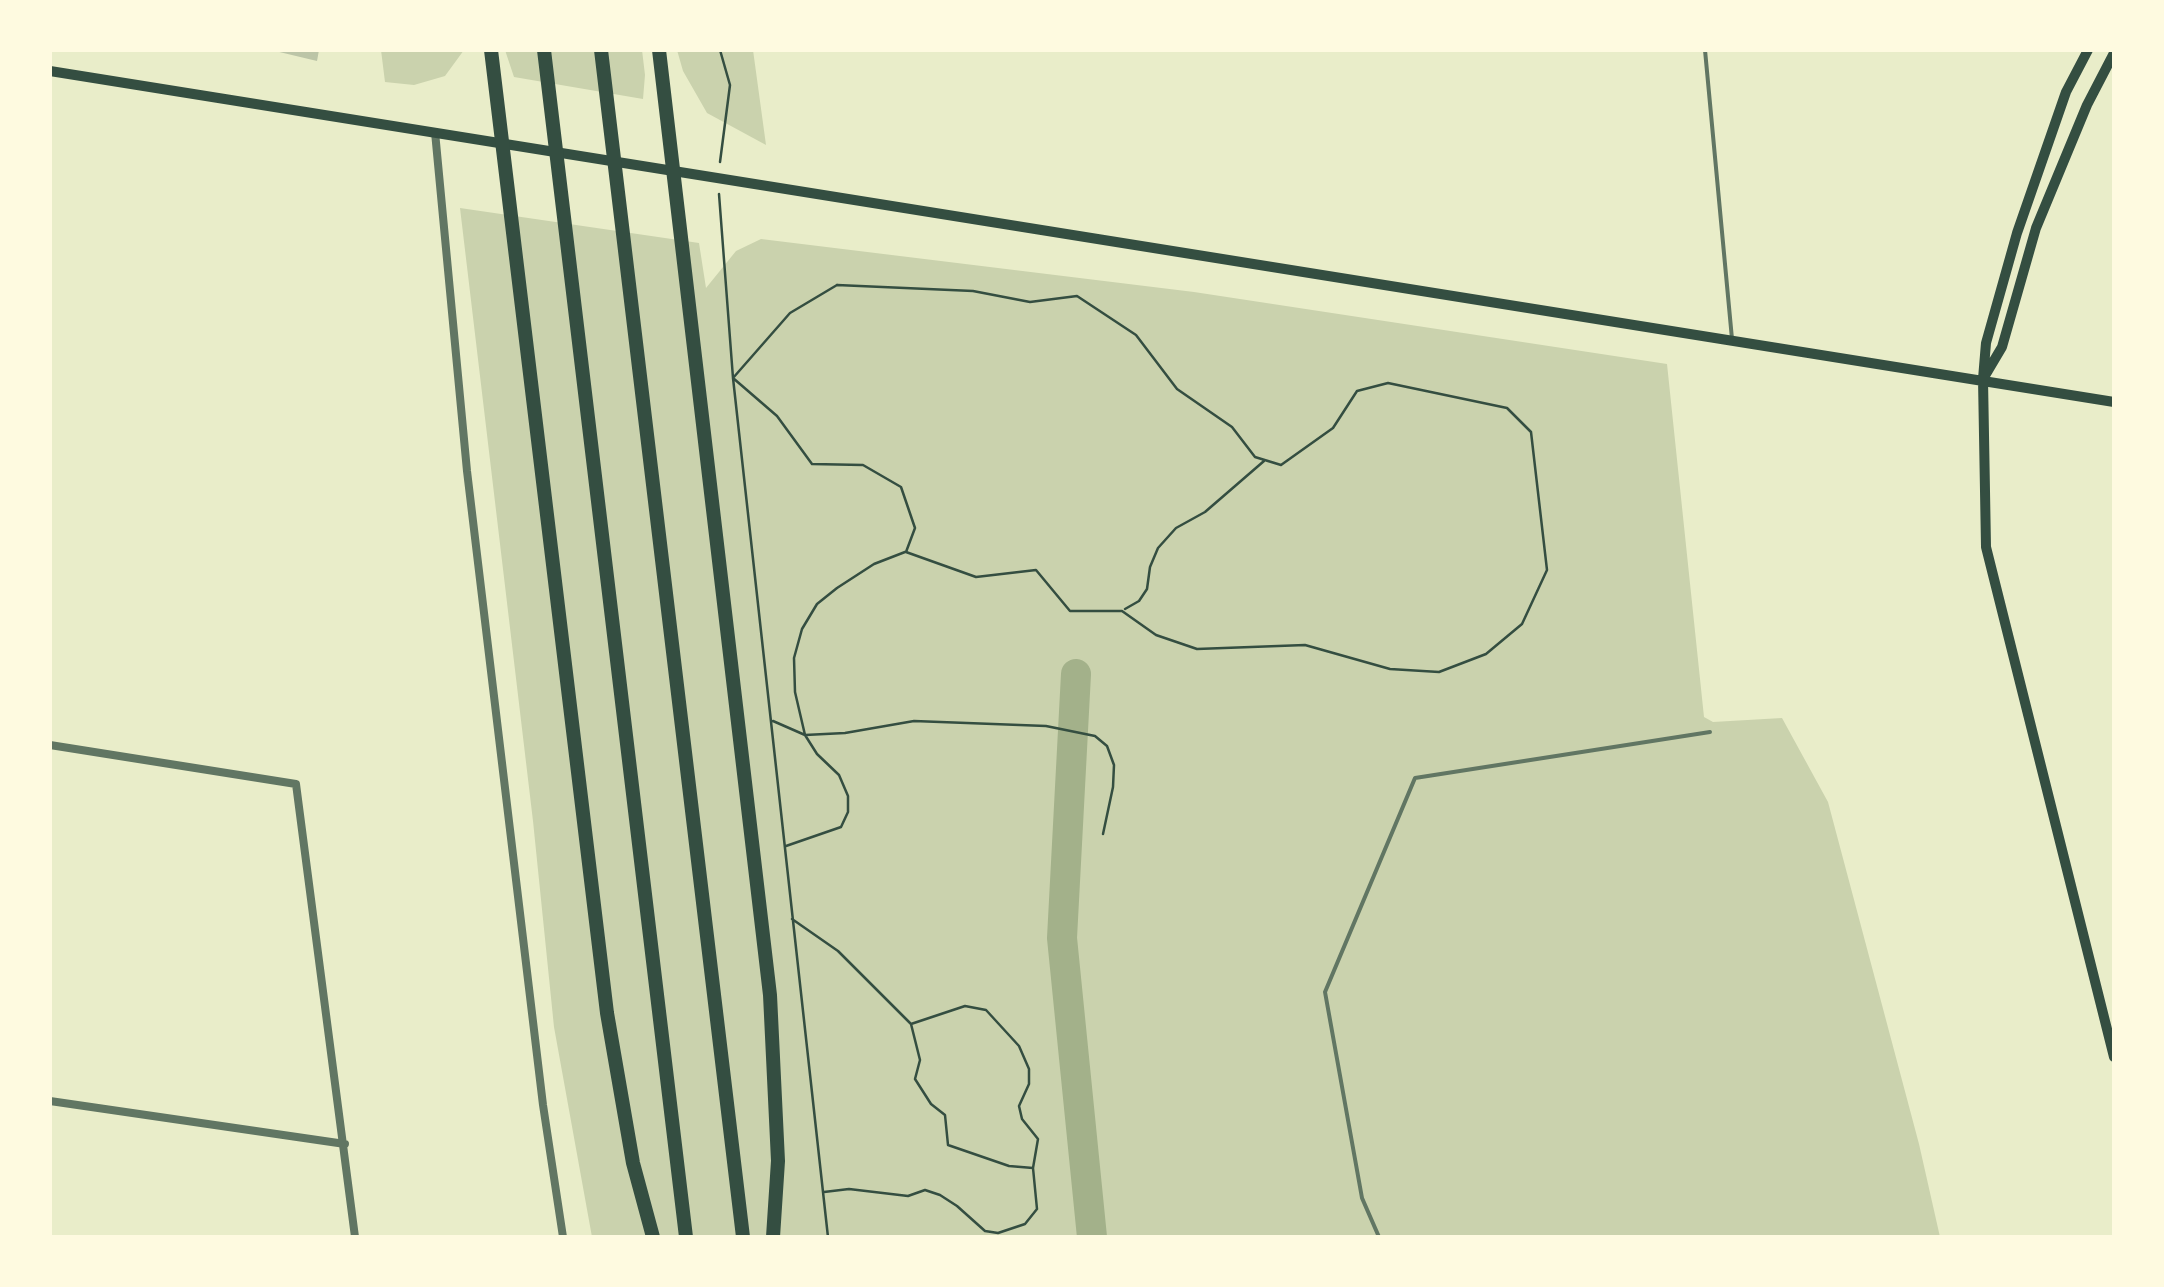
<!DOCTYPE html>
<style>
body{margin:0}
#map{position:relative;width:2164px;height:1287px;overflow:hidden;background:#e9edc9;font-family:"Times New Roman",serif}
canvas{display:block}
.frame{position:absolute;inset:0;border:52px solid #fefae0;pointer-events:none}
</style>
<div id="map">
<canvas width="2164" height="1287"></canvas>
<div class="frame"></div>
</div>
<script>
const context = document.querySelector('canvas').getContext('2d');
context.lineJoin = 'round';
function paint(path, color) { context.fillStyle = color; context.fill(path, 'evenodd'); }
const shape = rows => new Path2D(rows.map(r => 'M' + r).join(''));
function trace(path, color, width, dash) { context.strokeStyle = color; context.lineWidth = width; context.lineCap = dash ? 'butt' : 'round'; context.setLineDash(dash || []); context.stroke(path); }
const green = shape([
 [381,50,464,50,445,76,414,85,385,82],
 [505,50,642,50,645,75,643,99,514,77],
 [677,50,753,50,766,145,707,113,683,71],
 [460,208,699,243,706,288,736,251,761,239,1194,292,1667,364,1704,717,1713,722,1782,718,1828,802,1919,1144,1940,1237,592,1237,554,1027,533,821]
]);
const river = shape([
 [1076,674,1062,938,1092,1237]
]);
const building = shape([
 [271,50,319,50,317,61]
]);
const path = shape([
 [720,50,730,85,720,162],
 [719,194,733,378,828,1237],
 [837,285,973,291,1030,302,1077,296,1136,335,1177,389,1232,427,1255,457,1281,465,1333,428,1357,391,1388,383,1507,408,1531,432,1547,570,1522,624,1486,654,1439,672,1390,669,1305,645,1197,649,1156,635,1122,611,1070,611,1036,570,976,577,906,552,915,528,901,487,863,465,812,464,777,416,733,378,790,313,837,285],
 [1125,609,1139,601,1147,589,1150,567,1158,548,1176,528,1205,512,1264,461],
 [773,721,805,735,845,733,914,721,1046,726,1095,736,1107,746,1114,765,1113,787,1103,834],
 [786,846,841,827,848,812,848,796,839,775,817,754,805,735,795,692,794,658,802,629,817,604,837,588,874,564,905,552],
 [792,919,838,951,911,1024,920,1060,915,1079,931,1104,945,1115,948,1145,1009,1166,1033,1168],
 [824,1192,849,1189,908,1196,925,1190,940,1195,957,1206,985,1231,998,1233,1025,1224,1037,1209,1033,1168,1038,1139,1022,1119,1019,1106,1029,1084,1029,1069,1019,1046,986,1010,965,1006,911,1024]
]);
const service = shape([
 [1705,50,1732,339],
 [1379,1237,1362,1198,1325,992,1415,778,1710,732]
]);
const minor = shape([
 [435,132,467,471,543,1105,563,1237],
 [50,745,296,784,355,1237],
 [50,1101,345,1144]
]);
const secondary = shape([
 [2088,50,2066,92,2017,233,1986,343,1983,379,1986,547,2114,1057],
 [50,71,2114,402],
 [1986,374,2002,347,2036,228,2087,105,2114,53]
]);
const motorway = shape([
 [491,50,607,1013,633,1163,653,1237],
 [544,50,686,1237],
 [601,50,743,1237],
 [659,50,770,995,778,1161,773,1237]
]);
paint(green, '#cad2ad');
trace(river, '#a3b18a', 30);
paint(building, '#bcc5a7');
trace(path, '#344e41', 2.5);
trace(service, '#617663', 4);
trace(minor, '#617663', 8);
trace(secondary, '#344e41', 10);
trace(motorway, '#344e41', 14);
</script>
